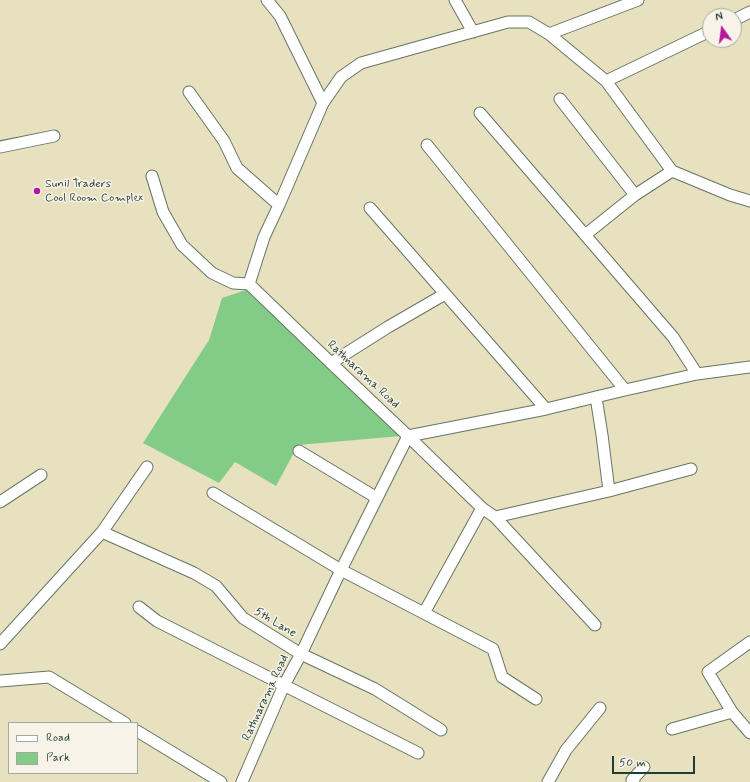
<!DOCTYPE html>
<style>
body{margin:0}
#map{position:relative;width:750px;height:782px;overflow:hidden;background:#e7e1bf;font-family:Mynerve,sans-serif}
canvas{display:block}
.legend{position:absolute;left:8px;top:722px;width:130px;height:52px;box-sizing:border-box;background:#f7f3e8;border:1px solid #a1aaa0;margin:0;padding:5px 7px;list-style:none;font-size:12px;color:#1f3d34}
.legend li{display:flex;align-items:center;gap:8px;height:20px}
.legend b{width:20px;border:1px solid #a1aaa0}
.north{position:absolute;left:702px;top:8px;width:40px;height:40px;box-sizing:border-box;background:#f7f3e8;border:1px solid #a1aaa0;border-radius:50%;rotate:346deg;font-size:11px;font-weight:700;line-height:16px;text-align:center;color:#1f3d34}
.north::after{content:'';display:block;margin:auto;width:14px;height:18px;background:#b5179e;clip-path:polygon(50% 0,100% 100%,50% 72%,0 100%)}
.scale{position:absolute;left:612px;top:756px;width:83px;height:18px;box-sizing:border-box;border:2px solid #1f3d34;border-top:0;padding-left:5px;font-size:12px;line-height:14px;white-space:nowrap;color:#1f3d34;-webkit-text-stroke:3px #f7f3e8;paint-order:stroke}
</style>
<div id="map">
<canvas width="750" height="782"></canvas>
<ul class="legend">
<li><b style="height:5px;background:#fff"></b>Road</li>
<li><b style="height:11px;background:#83cc88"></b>Park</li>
</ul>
<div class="north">N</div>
<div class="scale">50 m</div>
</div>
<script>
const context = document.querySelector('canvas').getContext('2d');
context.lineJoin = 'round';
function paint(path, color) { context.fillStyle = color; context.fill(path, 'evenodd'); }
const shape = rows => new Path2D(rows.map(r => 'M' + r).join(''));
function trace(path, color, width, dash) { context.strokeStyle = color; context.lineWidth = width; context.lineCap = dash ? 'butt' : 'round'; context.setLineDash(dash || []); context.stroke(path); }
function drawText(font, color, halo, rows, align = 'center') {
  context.font = font + ' Mynerve,sans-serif'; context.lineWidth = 3; context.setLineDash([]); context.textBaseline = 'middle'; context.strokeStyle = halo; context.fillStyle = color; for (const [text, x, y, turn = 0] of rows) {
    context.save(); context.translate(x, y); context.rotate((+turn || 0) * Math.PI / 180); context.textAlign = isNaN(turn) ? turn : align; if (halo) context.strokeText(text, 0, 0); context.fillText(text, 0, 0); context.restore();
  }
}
const green = shape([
 [246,290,401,436,298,445,276,486,235,462,219,483,143,443,209,340,222,298]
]);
const street = shape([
 [455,0,473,32],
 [734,20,750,12],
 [549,34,638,0],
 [606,81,710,31],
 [189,92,224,141,237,168,279,205],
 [560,99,635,195,585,235],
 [323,103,341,77,361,63,508,22,529,22,549,34,606,81,672,171,730,195,750,201],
 [480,113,673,337,697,374],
 [427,145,625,390],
 [0,147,54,136],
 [152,176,163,212,182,245,212,273,233,283,249,284],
 [635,195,672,171],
 [370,208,546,409],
 [331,363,388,327,445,294],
 [596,397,602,435,609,491],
 [299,451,377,498],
 [213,493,341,570,493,649,502,677,536,699],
 [0,502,41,475],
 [495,517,609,491,691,469],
 [102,532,194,573,216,586,243,618,301,654,375,689,441,730],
 [139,607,157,621,418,753],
 [424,613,482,508],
 [595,625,495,517,482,508,408,436,546,409,625,390,697,374,750,367],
 [750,642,708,672,732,712,750,733],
 [0,644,102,532,147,467],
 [0,681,49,677,125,723],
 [672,729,732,712],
 [137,731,221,782],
 [242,782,284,685,301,654,341,570,408,436,331,363,249,284,264,237,279,205,323,103,280,16,267,0],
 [548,782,566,750,600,708],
 [634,782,632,780,644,767]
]);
const markers = [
 [37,191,4,"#b5179e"]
];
const poiNames = [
 ["Sunil Traders",45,184],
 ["Cool Room Complex",45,198]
];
const streetNames = [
 ["Rathnarama Road",363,375,43],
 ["5th Lane",275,623,31],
 ["Rathnarama Road",266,698,-65]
];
paint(green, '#83cc88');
trace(street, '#657665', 13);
trace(street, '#fff', 11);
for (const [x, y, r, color] of markers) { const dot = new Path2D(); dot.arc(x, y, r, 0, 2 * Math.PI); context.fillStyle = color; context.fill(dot); trace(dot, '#f7f3e8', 1.5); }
drawText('12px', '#1f3d34', '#f7f3e8', poiNames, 'left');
drawText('12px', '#1f3d34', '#f7f3e8', streetNames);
</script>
